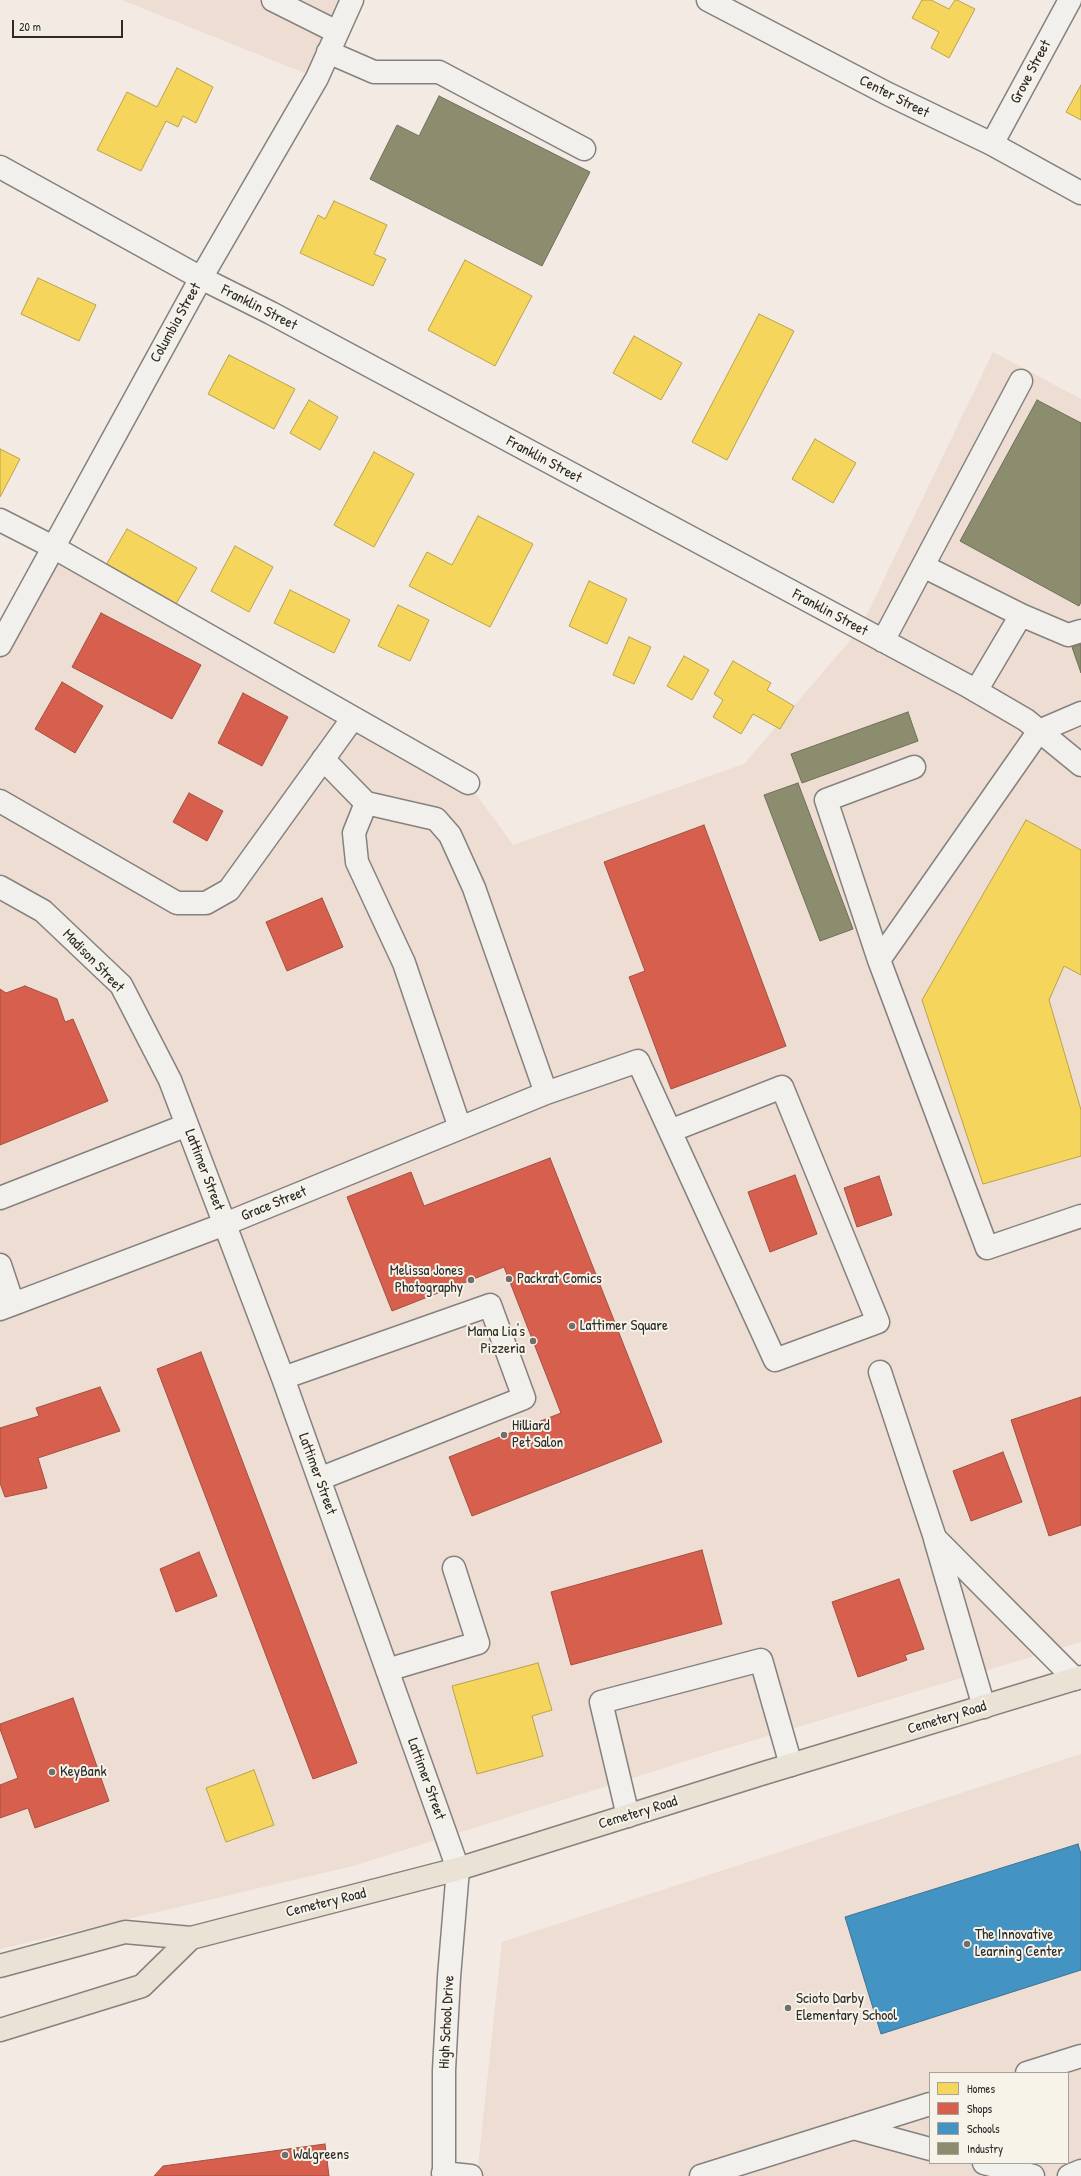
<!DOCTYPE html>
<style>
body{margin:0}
#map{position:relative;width:1081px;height:2176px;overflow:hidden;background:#f2eae3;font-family:"Patrick Hand",sans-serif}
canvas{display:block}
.legend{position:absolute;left:929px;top:2072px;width:140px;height:92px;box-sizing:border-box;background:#f7f3e8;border:1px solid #a5a39c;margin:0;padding:5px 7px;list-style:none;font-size:12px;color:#2b2b2b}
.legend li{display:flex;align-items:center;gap:8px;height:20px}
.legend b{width:20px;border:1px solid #a5a39c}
.scale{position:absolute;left:12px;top:20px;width:111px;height:18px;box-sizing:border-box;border:2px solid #2b2b2b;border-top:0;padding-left:5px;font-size:12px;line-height:14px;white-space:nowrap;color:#2b2b2b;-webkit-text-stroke:3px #f7f3e8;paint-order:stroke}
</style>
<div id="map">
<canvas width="1081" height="2176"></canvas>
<ul class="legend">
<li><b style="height:11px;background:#f6d55c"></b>Homes</li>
<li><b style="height:11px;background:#d6604d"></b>Shops</li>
<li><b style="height:11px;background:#4393c3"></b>Schools</li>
<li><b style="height:11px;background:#8c8c6e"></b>Industry</li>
</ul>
<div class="scale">20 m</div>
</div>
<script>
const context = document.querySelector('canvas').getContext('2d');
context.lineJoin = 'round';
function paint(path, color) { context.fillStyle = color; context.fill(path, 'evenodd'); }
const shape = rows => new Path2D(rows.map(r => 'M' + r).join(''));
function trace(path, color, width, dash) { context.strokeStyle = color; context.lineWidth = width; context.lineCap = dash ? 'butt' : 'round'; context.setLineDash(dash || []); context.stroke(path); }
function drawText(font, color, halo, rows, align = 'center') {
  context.font = font + ' "Patrick Hand",sans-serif'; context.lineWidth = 4; context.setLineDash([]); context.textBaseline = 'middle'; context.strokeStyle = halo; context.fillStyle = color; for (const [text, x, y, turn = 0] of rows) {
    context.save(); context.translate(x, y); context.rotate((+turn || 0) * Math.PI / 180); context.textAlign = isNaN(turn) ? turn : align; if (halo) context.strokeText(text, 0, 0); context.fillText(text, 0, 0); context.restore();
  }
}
const built = shape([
 [122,0,352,0,317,78],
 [993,352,1081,399,1081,1642,718,1751,353,1866,0,1949,0,645,53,547,468,783,513,845,744,764,860,629],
 [1081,1754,1081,2176,477,2176,502,1942],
 [930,2073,1068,2073,1068,2163,930,2163]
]);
const homes = shape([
 [922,0,931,0,949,9,955,0,957,0,975,9,949,58,931,48,939,32,912,18,922,0],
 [177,68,213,87,196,123,183,116,178,127,166,121,141,171,97,150,127,92,157,107,177,68],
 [1081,85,1081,120,1066,112,1081,85],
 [334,201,387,225,374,254,386,259,373,286,300,253,318,215,325,219,334,201],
 [465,260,532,296,495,366,428,330,465,260],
 [38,278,96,305,79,341,21,314,38,278],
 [759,314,794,331,727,460,692,442,759,314],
 [634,336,682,363,661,400,613,373,634,336],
 [229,355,295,389,274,429,208,394,229,355],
 [309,400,338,417,320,450,290,433,309,400],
 [815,439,856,463,833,503,792,479,815,439],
 [0,449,20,459,0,497,0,449],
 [374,452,414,474,374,547,334,525,374,452],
 [478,516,533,544,490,627,409,586,427,552,452,565,478,516],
 [127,529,197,568,176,604,106,565,127,529],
 [235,546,273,567,249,612,211,591,235,546],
 [589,581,627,599,607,644,569,626,589,581],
 [290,590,350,620,334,653,274,623,290,590],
 [398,605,429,620,410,661,378,646,398,605],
 [629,637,651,647,634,684,613,675,629,637],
 [684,656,709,670,692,700,667,686,684,656],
 [733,661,771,683,767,690,794,706,780,729,753,714,741,734,713,717,723,700,714,694,733,661],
 [1026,820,1081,850,1081,975,1064,966,1049,1000,1081,1110,1081,1156,983,1184,922,1000,1026,820],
 [538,1663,552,1710,532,1716,543,1756,477,1774,452,1686,538,1663],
 [254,1770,274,1825,226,1842,206,1788,254,1770]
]);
const shops = shape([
 [101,613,201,665,172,719,72,667,101,613],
 [62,682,103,706,75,753,35,729,62,682],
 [243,693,288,717,262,766,218,743,243,693],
 [189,793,223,811,207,841,173,822,189,793],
 [704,825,786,1046,671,1089,629,977,645,971,604,862,704,825],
 [322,898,343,947,287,971,266,922,322,898],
 [25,986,57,999,65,1022,73,1019,108,1101,0,1145,0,989,6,993,25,986],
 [550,1158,662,1442,472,1516,449,1457,561,1413,549,1382,504,1267,392,1311,347,1197,411,1172,424,1206,550,1158],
 [795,1175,817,1234,770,1252,748,1192,795,1175],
 [879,1176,892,1215,857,1227,844,1188,879,1176],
 [201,1352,357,1763,313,1779,157,1369,201,1352],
 [100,1387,120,1431,38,1458,47,1488,5,1497,0,1483,0,1428,39,1416,36,1408,100,1387],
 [1081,1397,1081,1525,1049,1536,1011,1420,1081,1397],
 [1003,1452,1022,1502,971,1521,953,1471,1003,1452],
 [702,1550,722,1624,571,1665,551,1592,702,1550],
 [199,1552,217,1596,176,1612,160,1569,199,1552],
 [899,1579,924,1649,905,1655,907,1660,858,1677,832,1602,899,1579],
 [73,1698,109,1801,35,1828,28,1808,0,1818,0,1785,18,1778,0,1729,0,1724,73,1698],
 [325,2144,329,2176,154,2176,163,2166,325,2144]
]);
const schools = shape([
 [1078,1844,1081,1854,1081,1970,881,2034,845,1917,1078,1844]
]);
const industry = shape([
 [439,96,590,172,542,266,370,179,397,125,419,136,439,96],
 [1037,400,1081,423,1081,602,1079,606,960,541,1037,400],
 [1081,644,1081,673,1072,647,1081,644],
 [908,712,918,741,802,783,791,754,908,712],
 [798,783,853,929,820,941,764,795,798,783]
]);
const minor = shape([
 [273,0,337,32],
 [708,0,888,94,992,144,1081,193],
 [328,52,374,72,439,72,584,149],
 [992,144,1070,0],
 [0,167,201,278,271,313,966,685,1026,720,1081,765],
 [0,520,53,547,468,783],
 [923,566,1021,615],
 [883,641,1021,381],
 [0,645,201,278,317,78,352,0],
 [976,691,1021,615,1068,635,1081,631],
 [1081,713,1039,731,879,960,987,1248,1081,1216],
 [323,759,366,803,436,819,450,835,474,888,546,1093],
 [0,801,177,903,206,903,229,890,353,718],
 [366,803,354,833,357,862,404,963,460,1128],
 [0,887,43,911,121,985,170,1080,283,1378,441,1821,458,1869,449,1977,444,2070,444,2176],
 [879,960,826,800,914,767],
 [0,1198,187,1125],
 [0,1265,13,1304],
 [0,1309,225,1224,546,1093,638,1061,670,1131,775,1360,878,1322,782,1087,670,1131],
 [880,1372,935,1538,1075,1679],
 [283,1378,490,1305,524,1398,319,1479],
 [935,1539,984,1707],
 [387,1670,478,1643,454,1568],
 [628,1816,601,1702,761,1660,791,1765],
 [1027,2073,1081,2056],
 [853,2128,930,2149],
 [984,2163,1033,2176],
 [443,2173,471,2176],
 [701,2176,930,2104],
 [1069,2176,1081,2171]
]);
const major = shape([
 [0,1966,125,1932,191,1938,458,1869,761,1774,1081,1677],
 [0,2030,142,1986,191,1938]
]);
const markers = [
 [509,1279,4,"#716e6b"],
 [471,1280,4,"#716e6b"],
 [572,1326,4,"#716e6b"],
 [533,1341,4,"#716e6b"],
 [504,1435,4,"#716e6b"],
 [52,1772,4,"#716e6b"],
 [967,1944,4,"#716e6b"],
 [788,2008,4,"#716e6b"],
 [285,2155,4,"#716e6b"]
];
const streetNames = [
 ["Grove Street",1031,72,-62],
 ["Center Street",894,97,27],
 ["Franklin Street",259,308,27],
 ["Columbia Street",176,323,-61],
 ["Franklin Street",544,460,28],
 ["Franklin Street",830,613,28],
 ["Madison Street",93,961,46],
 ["Lattimer Street",204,1170,69],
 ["Grace Street",274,1204,-22],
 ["Lattimer Street",317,1474,70],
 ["Cemetery Road",947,1718,-17],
 ["Lattimer Street",426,1779,70],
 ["Cemetery Road",638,1813,-17],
 ["Cemetery Road",326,1903,-14],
 ["High School Drive",447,2022,-87]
];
const poiNames = [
 ["Melissa Jones",463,1271,"right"],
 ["Photography",463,1288,"right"],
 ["Packrat Comics",517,1279],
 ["Lattimer Square",580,1326],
 ["Mama Lia's",525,1332,"right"],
 ["Pizzeria",525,1349,"right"],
 ["Hilliard",512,1426],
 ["Pet Salon",512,1443],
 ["KeyBank",60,1772],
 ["The Innovative",975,1935],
 ["Learning Center",975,1952],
 ["Scioto Darby",796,1999],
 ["Elementary School",796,2016],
 ["Walgreens",293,2155]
];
paint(built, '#eeddd2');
paint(homes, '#f6d55c');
trace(homes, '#b9a24d', 1);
paint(shops, '#d6604d');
trace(shops, '#a35043', 1);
paint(schools, '#4393c3');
trace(schools, '#3c7495', 1);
paint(industry, '#8c8c6e');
trace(industry, '#6f6f5a', 1);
trace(minor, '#85817e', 25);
trace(major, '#85817e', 25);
trace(minor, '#f2f0ec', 22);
trace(major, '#e9e2d5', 22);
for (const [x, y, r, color] of markers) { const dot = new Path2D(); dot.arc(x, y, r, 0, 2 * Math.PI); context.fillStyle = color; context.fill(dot); trace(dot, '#f7f3e8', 1.5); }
drawText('15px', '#2b2b2b', '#f7f3e8', streetNames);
drawText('15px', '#2b2b2b', '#f7f3e8', poiNames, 'left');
</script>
